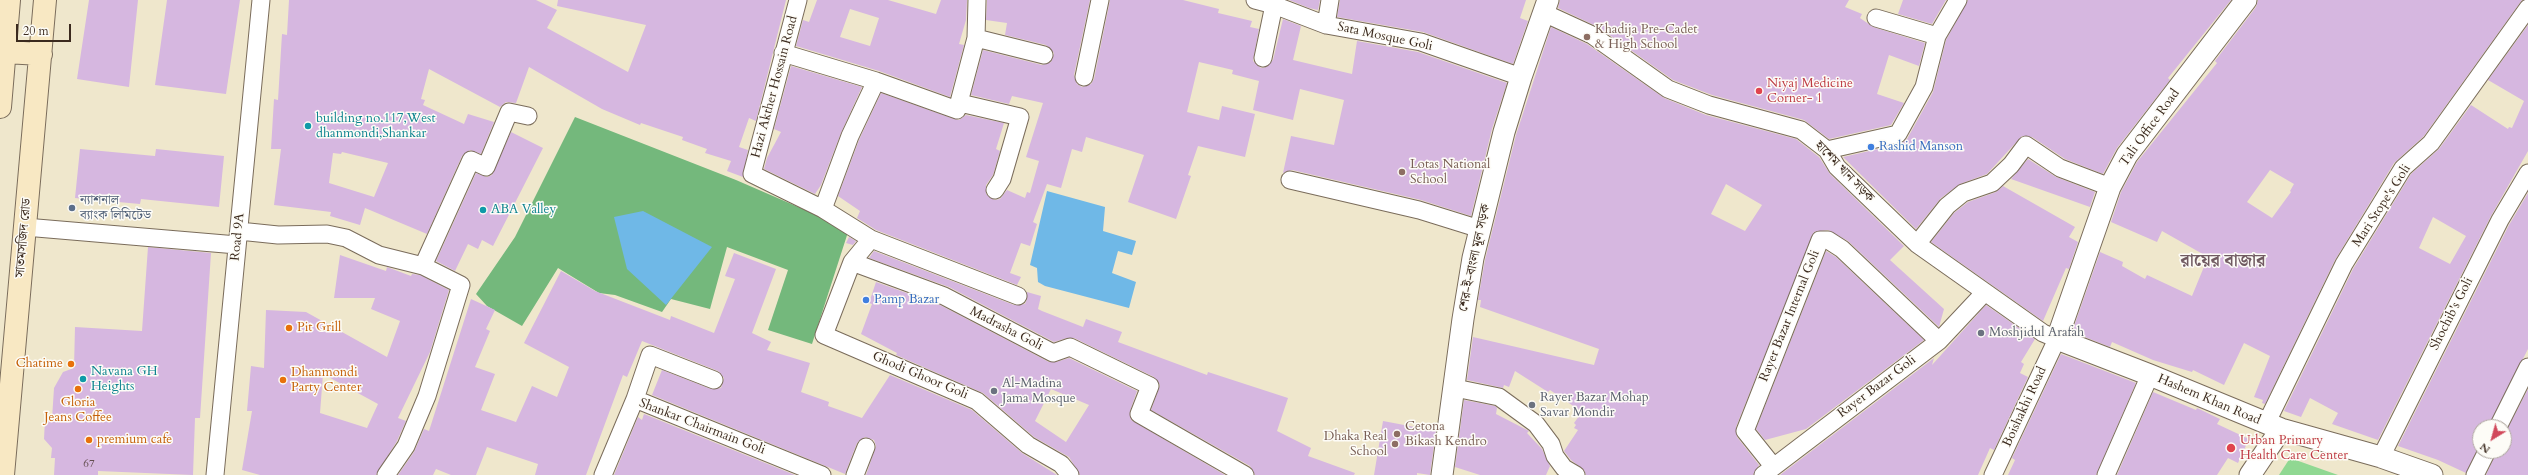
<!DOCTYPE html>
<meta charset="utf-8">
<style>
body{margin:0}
#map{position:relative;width:2528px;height:475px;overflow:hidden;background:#efe7cc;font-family:Cardo,serif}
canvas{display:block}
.north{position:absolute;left:2472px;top:419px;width:40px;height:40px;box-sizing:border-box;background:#fdfcf7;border:1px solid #afa8a0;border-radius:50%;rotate:217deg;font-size:11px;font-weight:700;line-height:16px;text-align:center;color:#3b2a1e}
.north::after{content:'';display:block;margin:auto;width:14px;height:18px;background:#d1495b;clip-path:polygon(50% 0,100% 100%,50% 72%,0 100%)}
.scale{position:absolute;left:16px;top:24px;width:55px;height:18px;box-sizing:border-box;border:2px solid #3b2a1e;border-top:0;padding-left:5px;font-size:12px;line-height:14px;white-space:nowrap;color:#3b2a1e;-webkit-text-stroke:3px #fdfcf7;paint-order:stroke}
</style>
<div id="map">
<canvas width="2528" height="475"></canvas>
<div class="north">N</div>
<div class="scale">20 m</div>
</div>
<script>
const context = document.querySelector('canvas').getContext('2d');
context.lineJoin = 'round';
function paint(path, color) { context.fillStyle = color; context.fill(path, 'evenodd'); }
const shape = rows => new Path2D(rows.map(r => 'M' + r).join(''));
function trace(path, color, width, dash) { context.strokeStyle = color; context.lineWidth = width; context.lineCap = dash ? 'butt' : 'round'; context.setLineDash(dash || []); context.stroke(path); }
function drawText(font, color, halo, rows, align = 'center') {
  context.font = font + ' Cardo,"Noto Serif Bengali",serif'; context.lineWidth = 3; context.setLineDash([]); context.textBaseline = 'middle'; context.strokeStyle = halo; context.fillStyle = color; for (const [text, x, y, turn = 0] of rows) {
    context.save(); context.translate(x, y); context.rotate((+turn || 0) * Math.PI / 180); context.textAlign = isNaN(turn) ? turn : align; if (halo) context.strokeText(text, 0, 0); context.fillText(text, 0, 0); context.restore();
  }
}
const green = shape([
 [2290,458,2338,475,2279,475]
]);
const forest = shape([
 [575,117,736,180,849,229,812,344,768,330,788,270,727,247,710,309,671,299,662,312,615,295,599,293,558,268,522,326,487,306,476,294,515,237]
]);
const water = shape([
 [1047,191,1105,207,1103,231,1136,241,1132,255,1118,251,1112,273,1136,282,1129,308,1045,286,1038,282,1037,268,1030,265],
 [643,211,712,247,666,305,627,269,614,217]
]);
const building = shape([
 [89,0,138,0,129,87,77,79],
 [167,0,240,0,226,94,155,85],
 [289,0,536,0,557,10,547,28,628,72,646,25,557,6,558,0,786,0,756,121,749,118,739,147,748,150,743,177,727,171,731,161,705,153,707,149,682,140,683,137,641,123,640,125,602,109,529,67,516,103,506,102,500,107,429,69,421,99,425,100,423,105,464,124,468,114,494,122,481,154,470,150,462,156,427,234,365,208,360,225,330,216,331,212,274,205,281,149,271,149,274,99,278,100,282,34,287,35],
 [342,152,388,163,374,197,329,183,333,153,341,154],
 [817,0,888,0,936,14,941,0,967,0,966,20,959,44,964,45,950,97,879,71,796,46,803,20,809,22],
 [850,9,879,18,870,46,840,37],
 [987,0,1090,0,1074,75,1077,84,1082,87,1091,84,1094,79,1110,0,1183,0,1219,9,1218,13,1252,21,1250,27,1259,29,1253,61,1261,68,1266,67,1273,60,1283,19,1301,26,1293,60,1352,74,1357,41,1418,52,1507,83,1492,129,1471,216,1421,200,1292,170,1283,173,1291,136,1334,145,1344,100,1300,89,1293,120,1253,110,1259,81,1232,74,1233,70,1199,62,1187,112,1219,120,1222,106,1255,114,1245,157,1198,146,1188,175,1191,176,1176,219,1128,202,1144,155,1086,137,1082,152,1072,149,1061,188,1047,184,1033,222,1037,224,1030,246,1021,243,1010,273,1021,277,1017,285,876,230,857,218,860,211,838,196,859,140,881,93,954,119,959,120,966,115,1004,123,996,149,1000,151,993,175,986,185,986,194,995,200,1000,199,1007,190,1025,198,1027,192,1030,193,1039,161,1026,157,1043,103,1012,96,1009,104,971,95,983,50,1042,65,1051,62,1054,53,1046,45,1005,35,1007,23,986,20],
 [1289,0,1320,0,1318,10,1309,8],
 [1340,0,1526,0,1520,18,1528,21,1513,64,1423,32,1337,17],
 [1560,0,1849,0,1845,7,1862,14,1860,18,1873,27,1925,43,1919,66,1889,55,1877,94,1904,103,1891,125,1829,139,1804,120,1712,95,1673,80,1598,27,1558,8],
 [1903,0,1946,0,1932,24,1898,14],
 [1968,0,2231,0,2168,78,2170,80,2117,148,2103,174,2065,159,2032,137,2022,136,1987,174,1960,184,1941,198,1916,229,1843,157,1900,144,1907,139,1933,92,1946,40],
 [2258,0,2522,0,2424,136,2394,163,2335,260,2265,404,2262,403,2263,400,2254,397,2270,356,2244,343,2224,385,2193,370,2192,372,2153,360,2112,342,2110,347,2072,332,2100,252,2123,262,2122,266,2145,279,2147,275,2192,296,2208,257,2162,231,2157,242,2111,222,2121,192,2137,162,2217,63,2215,61,2256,7],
 [2270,170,2294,184,2290,191,2291,192,2272,218,2247,202],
 [2528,25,2528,151,2491,216,2378,440,2332,424,2338,413,2310,398,2301,417,2284,411,2353,269,2411,174,2439,149,2471,105,2508,129,2509,127,2512,128,2524,101,2488,80],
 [2433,217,2466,236,2450,264,2419,248],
 [1551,27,1587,44,1664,98,1706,115,1796,139,1819,157,1830,174,1904,246,1890,260,1944,309,1939,327,1848,241,1828,230,1814,232,1736,427,1737,437,1759,465,1753,475,1586,475,1584,470,1571,460,1564,451,1578,430,1574,428,1576,425,1574,423,1582,412,1550,390,1548,392,1515,371,1509,387,1504,385,1503,388,1467,380,1473,337,1594,365,1599,349,1480,307,1481,300,1478,300,1485,260,1516,135],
 [1726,184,1762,205,1745,231,1711,214],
 [791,66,862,87,841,133,821,185,815,194,764,169,767,158,781,132,774,129],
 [511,132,543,148,493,246,482,240,478,249,468,244,455,271,436,261,476,173,487,177,492,175],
 [80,149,155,156,156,149,224,156,219,207,141,199,140,204,75,198],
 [2028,159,2056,177,2095,192,2090,207,2011,179],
 [2003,186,2075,227,2069,237,2078,242,2069,269,2066,268,2043,321,1931,242,1954,213,1968,202,1996,192],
 [2528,193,2528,349,2488,427,2480,427,2480,444,2466,473,2438,460,2398,446,2509,225],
 [849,237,856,241,853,245,846,243],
 [148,247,211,253,200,418,195,418,193,475,98,471,98,475,54,475,55,458,51,458,52,448,44,439,45,419,52,419,54,388,63,372,74,368,75,327,142,331],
 [874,251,1014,305,1025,304,1027,299,1027,292,1041,296,1038,309,1042,311,1083,327,1086,319,1122,332,1118,342,1207,375,1208,372,1288,398,1277,431,1311,448,1308,456,1355,473,1354,475,1255,475,1250,466,1151,410,1160,385,1154,377,1074,338,1067,338,1054,342,949,287,869,258],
 [1826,251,1836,257,1924,340,1806,429,1765,440,1756,429],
 [734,253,776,269,752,333,771,342,767,350,810,363,801,392,829,402,828,406,862,418,890,375,972,410,1022,453,1057,475,866,475,876,446,874,440,865,437,857,443,845,474,652,395,662,370,711,389,721,388,724,378,718,371,642,341,627,377,623,375,586,475,535,475,538,464,487,447,476,475,451,475,436,469,433,475,398,475,414,452,424,429,429,431,471,299,495,310,486,329,490,331,475,367,495,374,481,410,516,422,532,386,557,397,569,367,524,343,561,271,595,291,670,320,671,316,714,333,735,279,725,276],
 [340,255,386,271,387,267,411,276,412,274,420,275,449,290,430,352,398,418,406,421,397,441,376,475,260,475,242,470,252,411,247,411,251,366,264,368,266,310,306,312,387,357,400,321,371,309,375,298,334,298],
 [323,374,378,404,367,428,320,413],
 [876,282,940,305,1049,362,1056,362,1069,358,1137,391,1130,411,1131,420,1225,475,1080,475,1069,457,1034,437,983,393,896,355,897,353,861,334,872,304,869,303],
 [1051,389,1089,405,1066,442,1035,421],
 [1986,305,2035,339,2021,362,2024,364,2020,373,2028,377,1994,450,1990,448,1978,475,1780,475,1934,358,1932,365],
 [2061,354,2136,383,2096,475,2008,475,2015,460,2012,458],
 [2528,389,2528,475,2486,475,2497,451,2504,451,2504,435],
 [2153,392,2196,410,2197,408,2220,419,2217,424,2249,439,2238,463,2228,458,2217,475,2117,475],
 [1464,400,1495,406,1497,408,1496,414,1529,431,1527,433,1542,449,1550,466,1546,475,1480,475,1455,467],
 [644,414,795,475,614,475,638,417,642,420],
 [1383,421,1436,431,1430,475,1417,473,1417,475,1374,475]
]);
const minor = shape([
 [798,0,752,174,823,209,871,239,852,262,824,335,977,401,1028,445,1061,464,1070,475],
 [1255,0,1274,5,1326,25,1421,42,1521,77],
 [1544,13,1592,35,1668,89,1709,105,1801,130,1827,150,1837,167,1917,244,2043,333,2057,339,1993,475],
 [1876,18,1937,36],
 [1326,25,1330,0],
 [976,38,1044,55],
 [783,53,876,81,957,110,976,38,977,0],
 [1263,58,1274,5],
 [1084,77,1100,0],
 [960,103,1020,117,1002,179,995,190],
 [1827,150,1898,134,1924,87,1937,36,1958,0],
 [1290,180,1419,210,1480,229],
 [823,209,850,136,876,81],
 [25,227,237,245],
 [239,231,278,235,327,234,346,238,379,255,423,266,461,285,427,396,406,446,386,475],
 [871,239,1018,296],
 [1917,244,1947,206,1963,193,1992,183,2011,165,2026,145,2060,168,2110,187],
 [852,262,944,296,1053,353,1070,347,1150,386,1139,414,1245,475],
 [423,266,471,160,486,167,509,112,528,116],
 [1455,388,1499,397,1536,424,1551,444,1555,456,1564,468,1576,475],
 [635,399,650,355,714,380],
 [2266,424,2344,264,2403,168,2431,143,2528,8],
 [2498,427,2528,367],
 [2381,457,2500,220,2528,173],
 [1773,466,1745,431,1820,240,1828,240,1842,249,1939,341],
 [215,475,261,0],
 [603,475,635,399,822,475],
 [855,475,866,447],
 [1763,475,1939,341,1985,292],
 [2106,475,2150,375],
 [2475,475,2487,451]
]);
const tertiary = shape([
 [2246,0,2127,155,2110,187,2057,339,2150,375,2281,429,2381,457,2432,475],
 [1442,475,1463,319,1473,258,1504,132,1521,77,1548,0],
 [2250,475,2281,429]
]);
const secondary = shape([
 [5,52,41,54],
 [0,107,9,0],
 [3,475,45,0]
]);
const markers = [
 [1587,37,4,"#8d6e63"],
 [1759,91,4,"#e0444e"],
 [308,126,4,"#0f9aa8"],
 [1871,147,4,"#3f7fe0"],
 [1402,172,4,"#8d6e63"],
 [72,208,4,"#5c6f8a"],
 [483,210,4,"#0f9aa8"],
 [866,300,4,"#3f7fe0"],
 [289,328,4,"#e8710a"],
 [1981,333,4,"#6b7280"],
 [71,364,4,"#e8710a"],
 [83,379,4,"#0f9aa8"],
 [283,380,4,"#e8710a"],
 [78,389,4,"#e8710a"],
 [994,391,4,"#6b7280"],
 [1532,405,4,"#6b7280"],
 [1397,434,4,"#8d6e63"],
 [89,440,4,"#e8710a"],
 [1395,444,4,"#8d6e63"],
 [2231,448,5,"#e0444e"]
];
const numberNames = [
 ["67",89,464]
];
const educationNames = [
 ["Khadija Pre-Cadet",1595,30],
 ["& High School",1595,45],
 ["Lotas National",1410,165],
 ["School",1410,180],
 ["Cetona",1405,427],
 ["Bikash Kendro",1405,442],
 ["Dhaka Real",1387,437,"right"],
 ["School",1387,452,"right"]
];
const streetNames = [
 ["Sata Mosque Goli",1385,37,12],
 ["Hazi Akther Hossain Road",775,87,-75],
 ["Tali Office Road",2150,128,-54],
 ["হাশেম খান সড়ক",1844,172,46],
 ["Mari Stope's Goli",2382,206,-57],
 ["Road 9A",238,237,-84],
 ["সাতমসজিদ রোড",24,238,-85],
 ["শের-ই-বাংলা মূল সড়ক",1475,258,-78],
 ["Shochib's Goli",2452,314,-63],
 ["Rayer Bazar Internal Goli",1790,316,-68],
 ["Madrasha Goli",1006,329,27],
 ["Ghodi Ghoor Goli",920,376,23],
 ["Rayer Bazar Goli",1877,387,-37],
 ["Hashem Khan Road",2209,400,23],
 ["Boishakhi Road",2025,407,-65],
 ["Shankar Chairmain Goli",702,427,21]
];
const healthNames = [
 ["Niyaj Medicine",1767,84],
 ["Corner- 1",1767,99],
 ["Urban Primary",2240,441],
 ["Health Care Center",2240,456]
];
const cultureNames = [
 ["building no.117,West",316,119],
 ["dhanmondi,Shankar",316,134],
 ["ABA Valley",491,210],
 ["Navana GH",91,372],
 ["Heights",91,387]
];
const shopNames = [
 ["Rashid Manson",1879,147],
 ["Pamp Bazar",874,300]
];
const serviceNames = [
 ["ন্যাশনাল",80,201],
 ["ব্যাংক লিমিটেড",80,216]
];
const foodNames = [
 ["Pit Grill",297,328],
 ["Chatime",63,364,"right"],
 ["Dhanmondi",291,373],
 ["Party Center",291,388],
 ["Gloria",78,403,"center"],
 ["Jeans Coffee",78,418,"center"],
 ["premium cafe",97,440]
];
const worshipNames = [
 ["Moshjidul Arafah",1989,333],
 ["Al-Madina",1002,384],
 ["Jama Mosque",1002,399],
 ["Rayer Bazar Mohap",1540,398],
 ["Savar Mondir",1540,413]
];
const districtNames = [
 ["রায়ের বাজার",2223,262]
];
paint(green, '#90d892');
paint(forest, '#74b87c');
paint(water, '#6fb8e7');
paint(building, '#d6b7e0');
trace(minor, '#7a6c5b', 19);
trace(tertiary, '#7a6c5b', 23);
trace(secondary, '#7a6c5b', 24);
trace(minor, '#fff', 17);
trace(tertiary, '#fff', 21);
trace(secondary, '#f8e8c3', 22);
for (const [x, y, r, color] of markers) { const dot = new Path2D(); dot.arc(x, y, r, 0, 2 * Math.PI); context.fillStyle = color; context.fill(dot); trace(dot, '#fdfcf7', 1.5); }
drawText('11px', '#624d4e', null, numberNames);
drawText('13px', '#785e54', '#fdfcf7', educationNames, 'left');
drawText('13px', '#3b2a1e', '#fdfcf7', streetNames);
drawText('13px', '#be3a42', '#fdfcf7', healthNames, 'left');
drawText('13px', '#0d838f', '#fdfcf7', cultureNames, 'left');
drawText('13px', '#366cbe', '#fdfcf7', shopNames, 'left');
drawText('13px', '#4e5e75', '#fdfcf7', serviceNames, 'left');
drawText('13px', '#c56008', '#fdfcf7', foodNames, 'left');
drawText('13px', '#5b616d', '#fdfcf7', worshipNames, 'left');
drawText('bold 17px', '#715b62', '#fdfcf7', districtNames);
</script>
